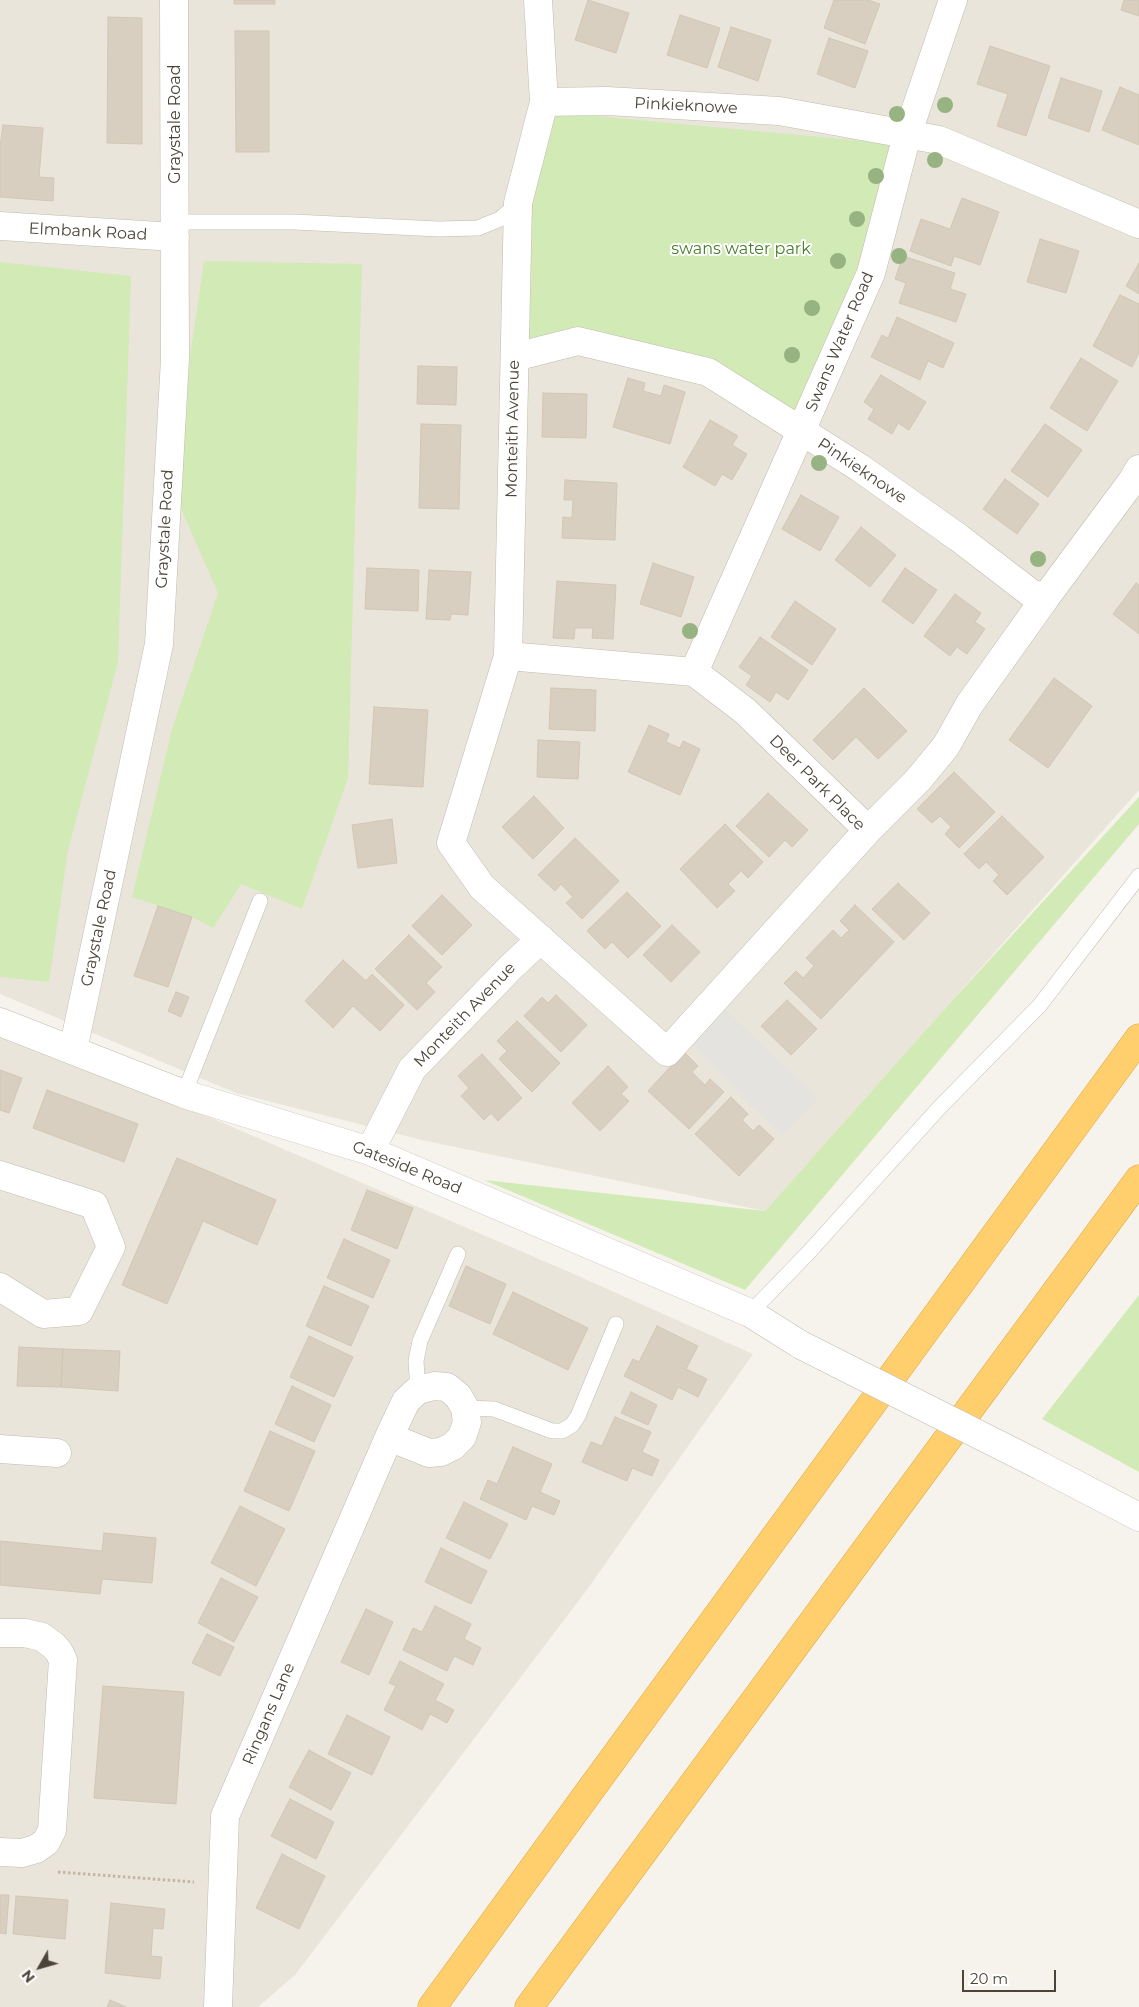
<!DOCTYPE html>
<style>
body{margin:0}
#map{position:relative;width:1139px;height:2007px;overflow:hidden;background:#f6f3ec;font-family:Montserrat,sans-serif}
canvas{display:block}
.north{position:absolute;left:15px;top:1942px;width:50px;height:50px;-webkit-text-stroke:4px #fff;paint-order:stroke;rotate:232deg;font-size:14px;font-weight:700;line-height:20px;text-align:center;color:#4b4439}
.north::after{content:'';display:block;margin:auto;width:18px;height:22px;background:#4b4439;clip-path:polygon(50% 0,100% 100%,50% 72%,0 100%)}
.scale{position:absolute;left:962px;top:1970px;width:94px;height:22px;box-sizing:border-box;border:2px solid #4b4439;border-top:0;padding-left:6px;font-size:15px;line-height:18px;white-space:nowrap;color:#4b4439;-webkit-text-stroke:4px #fff;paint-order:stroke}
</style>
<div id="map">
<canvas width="1139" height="2007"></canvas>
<div class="north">N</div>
<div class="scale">20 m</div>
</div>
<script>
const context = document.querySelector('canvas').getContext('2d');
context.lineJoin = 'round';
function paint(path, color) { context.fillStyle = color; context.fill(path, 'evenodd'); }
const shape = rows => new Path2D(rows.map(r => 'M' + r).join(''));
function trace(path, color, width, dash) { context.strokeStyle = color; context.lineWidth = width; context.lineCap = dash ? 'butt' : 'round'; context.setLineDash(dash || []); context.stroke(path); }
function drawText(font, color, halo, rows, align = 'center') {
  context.font = font + ' Montserrat,sans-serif'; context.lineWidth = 4; context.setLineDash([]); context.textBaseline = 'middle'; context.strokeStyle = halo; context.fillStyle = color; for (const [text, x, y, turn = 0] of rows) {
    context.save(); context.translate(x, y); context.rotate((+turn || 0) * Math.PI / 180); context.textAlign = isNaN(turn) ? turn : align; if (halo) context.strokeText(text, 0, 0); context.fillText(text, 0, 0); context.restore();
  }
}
const residential = shape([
 [0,0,1139,0,1139,790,765,1211,426,1141,236,1093,0,994],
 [0,1027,567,1271,753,1354,586,1591,295,1975,258,2007,0,2007]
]);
const green = shape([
 [552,112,896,144,856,285,796,417,593,332,524,340,528,219],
 [204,261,362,264,348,778,302,909,241,884,213,928,192,917,132,897,172,729,218,593,180,506,190,357],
 [0,262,131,276,118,662,68,850,49,982,0,977],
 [1139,797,1139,824,745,1290,484,1180,765,1211,940,1014],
 [1139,1295,1139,1472,1042,1419]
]);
const parking = shape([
 [723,1008,818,1098,782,1136,692,1044]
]);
const building = shape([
 [234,0,275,0,275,4,234,4,234,0],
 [588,0,629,13,616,53,575,40,588,0],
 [834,0,868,0,880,4,865,44,824,28,834,0],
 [1124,0,1139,0,1139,16,1121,10,1124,0],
 [680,15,720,28,707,68,667,55,680,15],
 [108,17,142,18,142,144,107,143,108,17],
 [731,27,771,40,758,81,718,67,731,27],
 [235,31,269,31,269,152,236,152,235,31],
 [829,38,868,51,855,88,817,74,829,38],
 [990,46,1050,66,1026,136,997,126,1008,94,977,84,990,46],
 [1061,78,1102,91,1089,132,1048,118,1061,78],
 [1120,87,1139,95,1139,145,1102,130,1120,87],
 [3,125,43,128,39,177,54,178,53,201,0,197,0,147,3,125],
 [962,198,999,212,980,265,954,256,951,266,910,251,921,219,950,229,962,198],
 [1040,239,1079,251,1066,293,1027,282,1040,239],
 [903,256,955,273,950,289,966,294,956,322,899,303,906,283,895,279,903,256],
 [1139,263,1139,294,1126,286,1139,263],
 [1120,295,1139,304,1139,353,1132,367,1093,346,1120,295],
 [897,317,954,343,943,368,928,361,920,380,871,357,882,335,888,338,897,317],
 [1081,358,1118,381,1087,431,1050,408,1081,358],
 [418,366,457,367,456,405,417,404,418,366],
 [881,375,926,402,909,430,898,423,892,434,868,419,874,409,864,402,881,375],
 [628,378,645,383,643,391,661,396,664,385,685,392,670,444,613,427,628,378],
 [543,393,587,394,586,438,542,437,543,393],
 [710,420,738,436,732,445,747,454,732,480,722,474,715,486,683,467,710,420],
 [421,424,461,425,459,509,419,508,421,424],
 [1045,424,1082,450,1048,497,1011,471,1045,424],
 [1005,479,1039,504,1017,534,983,509,1005,479],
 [565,480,617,483,615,540,562,538,563,517,572,518,573,500,564,500,565,480],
 [801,495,839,517,820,551,782,529,801,495],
 [861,527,896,555,870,587,835,560,861,527],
 [653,563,694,577,681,617,640,604,653,563],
 [367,568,419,570,418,611,365,609,367,568],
 [905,568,937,590,913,624,882,601,905,568],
 [429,570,471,572,468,615,451,614,450,620,426,619,429,570],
 [557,581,616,585,613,639,592,638,593,628,575,628,574,639,553,638,557,581],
 [1136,583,1139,585,1139,634,1113,614,1136,583],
 [955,594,981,613,975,622,985,629,967,654,957,647,950,656,924,636,955,594],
 [795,601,836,629,812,665,771,637,795,601],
 [760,637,808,670,788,700,776,692,770,702,746,685,752,676,739,667,760,637],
 [1054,678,1092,706,1048,768,1009,740,1054,678],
 [551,688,596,690,595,731,549,729,551,688],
 [864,688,907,731,878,759,856,737,833,760,813,740,864,688],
 [374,707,428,710,423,787,369,784,374,707],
 [649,725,669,734,666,742,680,748,683,741,700,749,680,795,628,772,649,725],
 [538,740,580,742,578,779,537,777,538,740],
 [954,772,995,812,959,848,945,834,951,827,940,816,932,823,917,809,954,772],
 [768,793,808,830,792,847,785,840,769,857,736,826,768,793],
 [534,796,564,828,533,859,502,827,534,796],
 [1002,816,1044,857,1007,895,993,881,999,875,986,862,979,869,964,854,1002,816],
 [392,819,397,863,358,868,352,825,392,819],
 [725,824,763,862,748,878,741,871,728,884,735,891,717,908,680,869,725,824],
 [575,838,619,881,582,919,566,903,573,897,561,884,555,891,538,875,575,838],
 [898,883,930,913,904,940,872,909,898,883],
 [627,892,661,926,628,958,612,942,605,949,587,931,627,892],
 [442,895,472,925,442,955,412,926,442,895],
 [855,905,894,942,821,1019,784,983,796,971,803,978,814,966,806,958,833,930,841,938,849,930,840,921,855,905],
 [158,906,192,917,168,987,134,976,158,906],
 [672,925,700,952,671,982,643,955,672,925],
 [409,935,442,967,426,983,435,992,417,1010,375,969,409,935],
 [343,960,366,981,372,974,404,1005,380,1031,353,1006,333,1028,305,1001,343,960],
 [176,992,189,997,181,1017,168,1011,176,992],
 [556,995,587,1025,561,1052,524,1016,542,997,548,1003,556,995],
 [787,1000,817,1029,791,1055,761,1026,787,1000],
 [517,1021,560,1063,532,1092,499,1059,507,1051,497,1041,517,1021],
 [684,1052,698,1066,692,1072,705,1085,710,1079,724,1092,689,1129,648,1091,684,1052],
 [482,1054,522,1098,498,1121,491,1113,484,1120,461,1096,469,1088,458,1076,482,1054],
 [608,1066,628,1087,621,1094,629,1101,600,1131,572,1103,608,1066],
 [0,1070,22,1078,9,1113,0,1110,0,1070],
 [47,1090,138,1124,124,1162,33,1128,47,1090],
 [731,1097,748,1114,742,1120,753,1131,759,1125,774,1139,739,1176,695,1134,731,1097],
 [177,1158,276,1200,257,1245,203,1221,167,1304,122,1285,177,1158],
 [367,1190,413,1208,397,1249,351,1230,367,1190],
 [344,1239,390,1260,373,1298,327,1278,344,1239],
 [466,1266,506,1284,490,1324,449,1306,466,1266],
 [324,1286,369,1306,351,1346,306,1326,324,1286],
 [513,1292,588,1328,568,1370,493,1334,513,1292],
 [657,1326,698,1346,686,1369,707,1379,698,1397,678,1387,672,1400,624,1376,633,1359,639,1362,657,1326],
 [309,1336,353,1357,334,1397,290,1377,309,1336],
 [19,1347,63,1349,61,1387,17,1386,19,1347],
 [63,1349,120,1351,118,1391,61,1387,63,1349],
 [292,1386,331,1405,314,1442,275,1424,292,1386],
 [631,1392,657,1405,648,1425,621,1413,631,1392],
 [615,1417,651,1432,642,1452,659,1460,652,1476,632,1468,627,1481,582,1462,591,1442,602,1446,615,1417],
 [270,1431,315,1451,289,1511,244,1491,270,1431],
 [513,1447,552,1464,540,1492,560,1501,554,1515,532,1506,526,1520,480,1499,488,1480,497,1484,513,1447],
 [464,1502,508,1524,490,1559,446,1538,464,1502],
 [240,1506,285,1529,256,1586,211,1563,240,1506],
 [104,1533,156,1538,152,1583,102,1579,100,1594,0,1585,0,1541,102,1551,104,1533],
 [441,1548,487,1571,471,1604,425,1582,441,1548],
 [221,1578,258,1597,234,1642,198,1623,221,1578],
 [435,1606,471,1624,464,1639,481,1648,473,1665,454,1656,447,1671,403,1650,413,1628,422,1632,435,1606],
 [366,1609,393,1622,369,1675,341,1662,366,1609],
 [207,1634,234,1647,220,1676,192,1663,207,1634],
 [400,1661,444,1684,435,1700,454,1710,447,1723,430,1714,422,1730,384,1710,396,1686,389,1683,400,1661],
 [103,1686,184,1692,176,1804,94,1798,103,1686],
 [347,1715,390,1737,372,1775,328,1754,347,1715],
 [309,1750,351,1773,331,1810,289,1787,309,1750],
 [290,1799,334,1822,316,1859,271,1836,290,1799],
 [282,1854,325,1876,299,1929,256,1908,282,1854],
 [0,1895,9,1895,6,1934,0,1933,0,1895],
 [16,1896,68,1900,65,1939,13,1934,16,1896],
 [111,1903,165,1909,163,1929,153,1928,151,1956,162,1957,160,1979,105,1973,111,1903],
 [110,2000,126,2007,107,2007,110,2000]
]);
const path = shape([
 [58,1872,194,1882]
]);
const lane = shape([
 [175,222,294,222,438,229,478,228,500,219,518,203],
 [184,1094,260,901],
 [750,1313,809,1252,939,1108,1040,1005,1139,876],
 [418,1390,416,1361,420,1341,458,1254],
 [465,1408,494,1409,552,1431,562,1431,572,1425,578,1416,616,1324]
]);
const street = shape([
 [544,102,607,101,779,111,939,140,1139,224],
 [0,226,175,237],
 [515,357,578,341,708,372,860,468,959,538,1032,594,1046,597,1132,481,1139,469],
 [508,656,694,672,745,711,868,830,667,1052,482,887,451,843,508,656],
 [508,656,518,203,544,102,538,0],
 [694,672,871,273,907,135,953,0],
 [868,830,918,780,946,746,969,705,1046,597],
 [0,1022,184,1094,370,1151,750,1313,801,1345],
 [73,1050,159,644,175,359,174,0],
 [370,1151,412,1069,511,967,541,939],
 [0,1175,94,1205,111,1247,79,1311,43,1314,0,1287],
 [0,1449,57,1453],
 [1041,1466,1139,1517],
 [0,1633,25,1633,42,1637,54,1646,59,1652,63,1660,52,1830,46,1842,36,1849,22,1853,0,1852],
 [218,2007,225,1816,389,1437,406,1401,418,1390,434,1386,447,1387,458,1396,465,1408,467,1422,462,1437,453,1446,441,1452,429,1453,389,1437]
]);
const highway = shape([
 [432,2007,1139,1038],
 [529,2007,1139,1179]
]);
const streetBridge = shape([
 [801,1345,1041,1466]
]);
const trees = [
 [945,105],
 [897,114],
 [935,160],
 [876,176],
 [857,219],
 [899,256],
 [838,261],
 [812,308],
 [792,355],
 [819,463],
 [1038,559],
 [690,631]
];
const streetNames = [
 ["Pinkieknowe",686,106,3],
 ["Graystale Road",175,124,-90],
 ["Elmbank Road",88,232,3],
 ["Swans Water Road",840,342,-67],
 ["Monteith Avenue",513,429,-89],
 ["Pinkieknowe",862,471,34],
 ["Graystale Road",165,529,-87],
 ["Deer Park Place",817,783,45],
 ["Graystale Road",99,928,-78],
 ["Monteith Avenue",465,1015,-46],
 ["Gateside Road",407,1168,22],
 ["Ringans Lane",269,1714,-67]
];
const parkNames = [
 ["swans water park",741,249]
];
paint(residential, '#eae5da');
paint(green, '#d2eab5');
paint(parking, '#e5e3e0');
paint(building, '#d8cfc1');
trace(building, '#d3c7b4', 1);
trace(lane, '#c2bbae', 16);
trace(street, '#c2bbae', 29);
trace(highway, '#e0a43c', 29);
trace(path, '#c4b79f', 3, [2.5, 2.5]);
trace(lane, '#fff', 15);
trace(street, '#fff', 28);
trace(highway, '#ffcf6e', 28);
trace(streetBridge, '#c2bbae', 29, []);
trace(streetBridge, '#fff', 28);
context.fillStyle = '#97b381';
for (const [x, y] of trees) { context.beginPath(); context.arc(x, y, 8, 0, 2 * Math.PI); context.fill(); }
drawText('16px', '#4b4439', '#fff', streetNames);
drawText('16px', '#4a7f2a', '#fff', parkNames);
</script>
